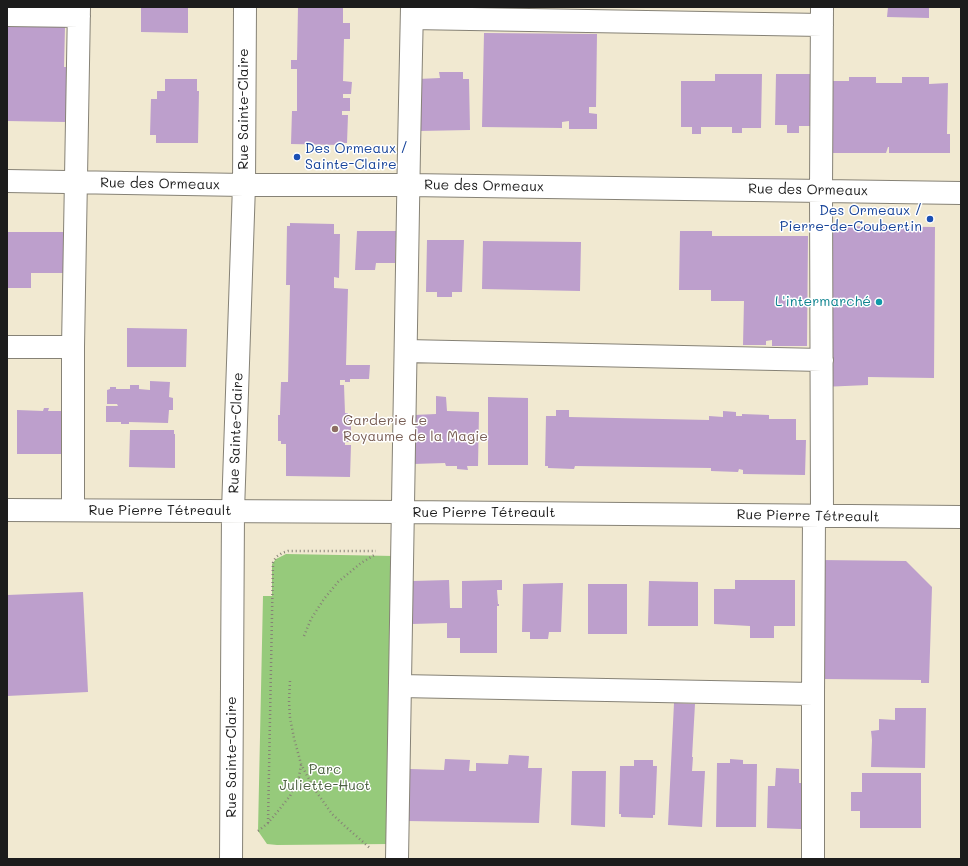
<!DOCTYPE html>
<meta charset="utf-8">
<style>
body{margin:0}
#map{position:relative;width:968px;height:866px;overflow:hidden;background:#f1e9d1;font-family:Mali,sans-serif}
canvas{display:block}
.frame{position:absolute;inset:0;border:8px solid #1c1c1c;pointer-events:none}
</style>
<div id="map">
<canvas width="968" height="866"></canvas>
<div class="frame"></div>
</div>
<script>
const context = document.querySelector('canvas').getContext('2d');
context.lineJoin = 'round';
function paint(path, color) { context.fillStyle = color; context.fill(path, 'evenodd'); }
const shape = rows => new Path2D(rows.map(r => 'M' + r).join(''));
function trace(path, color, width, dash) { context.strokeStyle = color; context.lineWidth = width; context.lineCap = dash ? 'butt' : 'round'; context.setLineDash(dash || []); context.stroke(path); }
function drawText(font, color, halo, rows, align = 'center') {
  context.font = font + ' Mali,sans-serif'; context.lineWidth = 3; context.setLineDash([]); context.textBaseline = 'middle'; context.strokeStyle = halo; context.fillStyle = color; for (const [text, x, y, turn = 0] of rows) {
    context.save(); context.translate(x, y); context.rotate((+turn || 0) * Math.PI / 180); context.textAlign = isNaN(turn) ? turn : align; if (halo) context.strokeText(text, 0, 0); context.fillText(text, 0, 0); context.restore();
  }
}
const green = shape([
 [286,554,394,556,389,844,277,845,267,844,258,831,263,596,272,596,272,564,276,559]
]);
const building = shape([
 [141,7,188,7,188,33,141,32],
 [298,7,343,7,343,23,350,23,350,39,344,39,343,81,352,82,351,94,343,94,343,98,350,98,350,111,342,111,342,115,348,115,347,143,341,143,341,145,291,144,292,111,297,111,297,69,291,69,291,60,297,60],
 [888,7,929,7,929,18,887,17],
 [7,27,65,27,64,67,67,67,66,122,7,121],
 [484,33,597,34,596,107,589,107,589,113,597,114,597,129,569,129,569,121,562,122,562,128,482,127],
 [439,72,463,72,463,79,469,79,470,130,419,131,418,79,440,78],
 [715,74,762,74,761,128,742,128,742,133,732,133,732,127,701,127,701,134,692,134,692,127,681,127,681,81,715,81],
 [776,74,811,74,810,126,799,126,799,133,787,133,787,125,775,125],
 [849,77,876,77,876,83,902,83,902,77,929,77,929,84,948,83,947,134,950,134,950,153,889,153,889,147,888,147,886,153,827,153,831,81,849,81],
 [165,79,197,79,197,91,199,91,198,143,156,143,156,135,150,135,151,99,157,99,157,91,165,91],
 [290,223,334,224,334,234,340,234,339,278,334,277,334,288,348,289,346,365,370,365,369,379,350,379,350,382,345,382,345,380,340,380,340,385,344,385,345,413,348,413,348,417,351,417,351,442,345,442,345,445,351,445,350,477,286,476,286,444,281,444,281,441,278,441,278,415,280,415,280,412,281,382,288,382,290,285,286,285,287,226,290,226],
 [825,226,935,227,934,378,868,377,868,385,822,387],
 [357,231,396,231,395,263,376,263,375,270,355,270],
 [680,231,712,231,712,236,808,236,807,346,772,346,772,340,766,341,766,345,743,345,744,301,711,301,711,290,679,290],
 [7,232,66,232,65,273,31,273,31,288,7,288],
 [427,240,464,240,462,292,452,292,452,297,437,297,437,292,426,292],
 [483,241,581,242,580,291,482,289],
 [127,328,187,329,186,367,127,367],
 [150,381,170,382,169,397,173,398,173,410,169,410,168,423,129,422,129,424,121,424,121,422,106,422,106,406,118,406,117,404,107,404,107,390,110,389,110,387,116,387,116,389,130,389,130,385,139,385,139,389,150,390],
 [436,396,446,397,447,411,479,412,478,466,467,466,468,470,457,469,457,466,446,466,445,463,413,464,414,415,436,414],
 [488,397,528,398,528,465,488,465],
 [44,408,49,408,48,411,63,411,62,454,17,454,17,410,43,411],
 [556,410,569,410,569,417,709,420,709,416,723,417,723,411,736,412,736,416,742,416,742,414,769,415,769,419,796,419,796,440,806,440,805,475,743,474,743,470,739,469,738,472,711,471,711,468,575,466,574,469,548,468,548,466,545,466,546,416,556,416],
 [130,430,174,430,174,434,175,434,175,468,129,467],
 [820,560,906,561,932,587,929,683,921,683,921,680,822,679],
 [449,580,450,608,462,608,462,581,502,580,502,590,497,590,498,604,499,604,499,606,497,606,497,653,460,653,460,638,447,638,447,623,412,624,413,581],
 [735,580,795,580,795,626,774,626,774,638,750,638,750,626,714,624,714,589,735,589],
 [649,581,698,582,698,626,648,626],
 [563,583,561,632,549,632,548,639,530,639,530,632,522,632,523,584],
 [588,584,627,584,627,634,588,634],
 [83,592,88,692,7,696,7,595],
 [674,703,695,704,692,757,693,757,692,771,705,771,702,827,668,825],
 [895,708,926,708,925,768,871,767,872,740,871,731,879,730,879,719,895,720],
 [509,755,529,756,528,768,542,768,539,823,407,821,410,769,444,770,445,759,470,760,469,771,476,771,476,763,508,764],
 [730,759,743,760,743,764,757,764,756,827,716,827,717,763,730,763],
 [634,760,653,760,653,766,657,766,655,815,653,815,653,818,621,817,621,814,619,814,620,766,634,766],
 [776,768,799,769,799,783,802,783,801,829,767,828,768,786,775,786],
 [572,771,606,771,605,827,571,825],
 [862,773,921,773,921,828,860,828,860,811,851,811,851,792,862,792]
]);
const path = shape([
 [304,636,311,619,324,599,338,582,361,563,376,554],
 [290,681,289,701,290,718,294,738,301,764,313,787,332,814,346,827,371,849],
 [268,823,273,563,276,557,282,553,288,551,376,551],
 [258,831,268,823,278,811,290,796,299,777,301,765]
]);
const minor = shape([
 [822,7,821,190,822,516],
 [7,15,79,16],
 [412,18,822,25],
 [7,181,244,185,408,185,961,193],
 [7,347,73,347],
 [406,351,822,360],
 [7,510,403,512,961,517],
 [73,510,73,347,79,7],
 [400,686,813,694],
 [231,859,233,511,244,185,245,7],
 [397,859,409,149,412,7],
 [813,859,813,694,814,516]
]);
const markers = [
 [297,157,4,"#1a4fb4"],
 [930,219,4,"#1a4fb4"],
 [879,302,4,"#0f9aa8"],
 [335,429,4,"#8d6e63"]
];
const streetNames = [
 ["Rue Sainte-Claire",244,109,-90],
 ["Rue des Ormeaux",160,184,1],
 ["Rue des Ormeaux",484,186,1],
 ["Rue des Ormeaux",808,190,1],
 ["Rue Sainte-Claire",236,433,-88],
 ["Rue Pierre Tétreault",160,511],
 ["Rue Pierre Tétreault",484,513],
 ["Rue Pierre Tétreault",808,516,1],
 ["Rue Sainte-Claire",232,757,-90]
];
const transitNames = [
 ["Des Ormeaux /",305,149],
 ["Sainte-Claire",305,165],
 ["Des Ormeaux /",922,211,"right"],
 ["Pierre-de-Coubertin",922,227,"right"]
];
const cultureNames = [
 ["L'intermarché",871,302]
];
const educationNames = [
 ["Garderie Le",343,421],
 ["Royaume de la Magie",343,437]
];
const parkNames = [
 ["Parc",325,770],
 ["Juliette-Huot",325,786]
];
paint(green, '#96ca7b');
paint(building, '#bd9fcc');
trace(minor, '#868276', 24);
trace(path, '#868276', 2.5, [1, 3]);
trace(minor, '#fff', 22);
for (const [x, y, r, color] of markers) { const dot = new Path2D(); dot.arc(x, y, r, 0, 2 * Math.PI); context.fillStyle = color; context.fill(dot); trace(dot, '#fff', 1.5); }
drawText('14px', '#1c1c1c', '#fff', streetNames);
drawText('14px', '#164399', '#fff', transitNames, 'left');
drawText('14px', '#0d838f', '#fff', cultureNames, 'right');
drawText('14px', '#785e54', '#fff', educationNames, 'left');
drawText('14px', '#4d6242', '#fff', parkNames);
</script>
